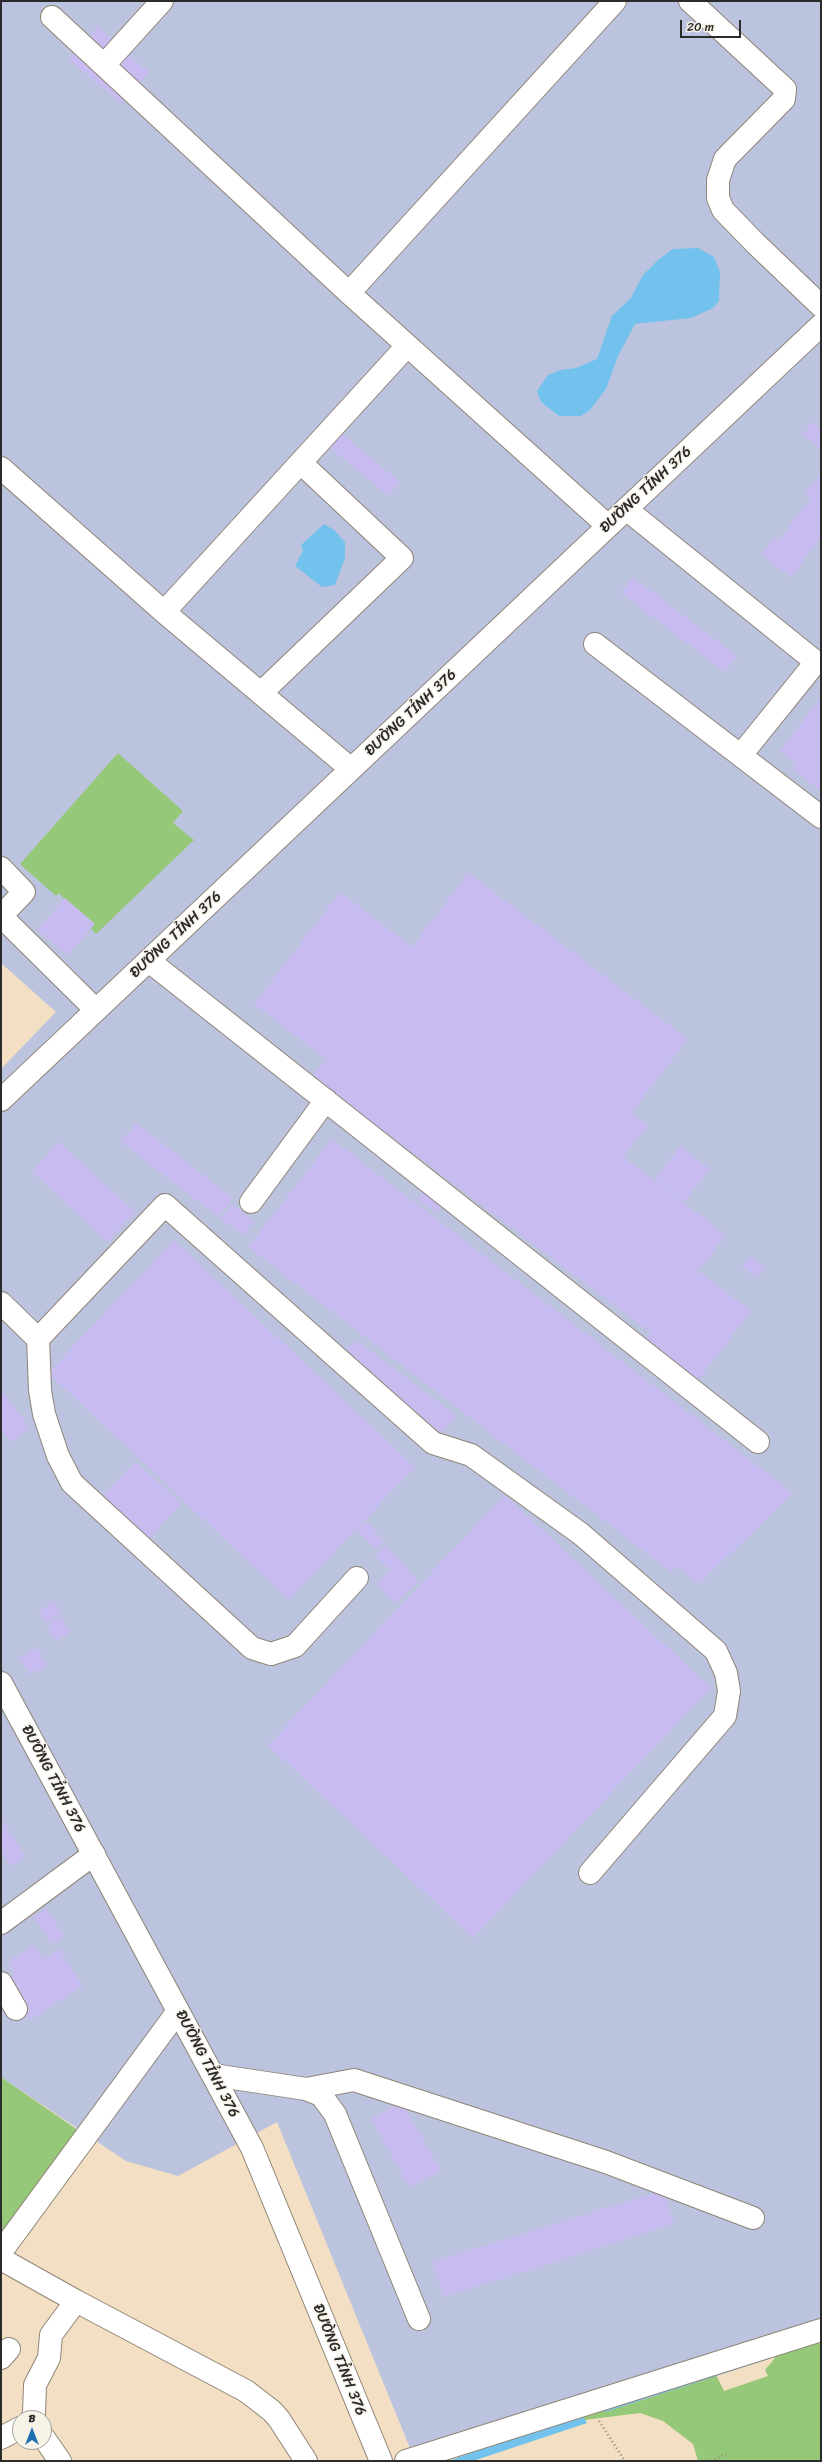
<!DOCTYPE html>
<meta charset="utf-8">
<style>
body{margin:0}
#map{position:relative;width:822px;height:2462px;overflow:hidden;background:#f3dfc3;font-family:Sriracha,sans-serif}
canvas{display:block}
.frame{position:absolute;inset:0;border:2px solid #2b2b2b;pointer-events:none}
.north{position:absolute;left:12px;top:2410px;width:40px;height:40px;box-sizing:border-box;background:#f7f3e8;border:1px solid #a5a39c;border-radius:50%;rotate:0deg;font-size:11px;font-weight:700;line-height:16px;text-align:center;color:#2b2b2b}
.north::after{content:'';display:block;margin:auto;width:14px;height:18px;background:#1f6fb2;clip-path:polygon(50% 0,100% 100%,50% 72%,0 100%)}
.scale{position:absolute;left:680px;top:20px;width:61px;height:18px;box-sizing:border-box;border:2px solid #2b2b2b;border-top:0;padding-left:5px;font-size:12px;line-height:14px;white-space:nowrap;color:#2b2b2b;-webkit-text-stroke:3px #f7f3e8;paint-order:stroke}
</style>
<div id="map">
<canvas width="822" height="2462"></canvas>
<div class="frame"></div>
<div class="north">B</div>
<div class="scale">20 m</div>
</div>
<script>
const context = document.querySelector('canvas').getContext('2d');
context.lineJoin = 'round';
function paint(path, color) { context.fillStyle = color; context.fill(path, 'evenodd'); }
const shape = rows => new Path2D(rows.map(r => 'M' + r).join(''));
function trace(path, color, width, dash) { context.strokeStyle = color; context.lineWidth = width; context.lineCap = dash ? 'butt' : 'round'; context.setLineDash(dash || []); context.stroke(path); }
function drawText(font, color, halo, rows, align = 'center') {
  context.font = font + ' Sriracha,sans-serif'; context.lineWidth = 3; context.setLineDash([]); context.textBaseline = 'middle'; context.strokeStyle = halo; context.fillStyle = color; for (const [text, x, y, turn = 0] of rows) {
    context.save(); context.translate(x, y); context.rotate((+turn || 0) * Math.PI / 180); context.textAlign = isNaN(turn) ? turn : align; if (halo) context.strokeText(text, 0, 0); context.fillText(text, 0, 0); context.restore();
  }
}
const industrial = shape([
 [1,1,821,1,821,2330,414,2458,277,2122,178,2176,126,2161,1,2077,1,1069,56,1012,1,963]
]);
const green = shape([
 [118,753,183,811,173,823,194,840,96,934,59,893,56,896,20,864],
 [1,2077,85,2135,1,2250],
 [821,2330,821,2461,698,2461,693,2444,663,2421,640,2413,568,2422,594,2411,626,2405,655,2396,658,2382,711,2365,724,2391,768,2376,765,2370,775,2358,773,2345]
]);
const water = shape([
 [698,248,714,257,720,272,719,301,713,308,691,318,635,324,618,356,606,389,590,410,581,416,559,416,541,402,537,391,548,375,560,370,576,368,597,359,612,316,631,298,643,275,658,260,673,249],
 [324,524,334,530,345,542,345,558,335,585,322,587,295,566,303,551,301,545],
 [821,2333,821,2342,605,2412,603,2409],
 [582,2414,587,2423,473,2461,448,2461]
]);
const building = shape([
 [135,17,150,30,128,55,149,72,121,104,69,59,98,27,113,41],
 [812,422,821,429,821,449,803,435],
 [328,423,400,482,389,496,317,437],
 [821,474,821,537,791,577,761,555,775,537,779,540,811,498,805,494],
 [633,577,737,656,725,672,621,593],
 [820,699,821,700,821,791,792,769,796,763,780,751],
 [468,873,688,1039,631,1113,648,1125,623,1157,726,1235,698,1271,751,1311,696,1383,643,1343,651,1333,312,1077,326,1059,254,1004,340,892,412,947],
 [65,898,95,924,67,955,37,930],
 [136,1123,233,1198,218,1217,121,1142],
 [332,1139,567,1319,793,1493,699,1584,676,1566,671,1572,248,1247],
 [59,1142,135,1212,107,1242,32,1171],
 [680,1146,710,1169,684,1202,655,1180],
 [422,1192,441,1206,436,1213,417,1199],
 [232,1204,254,1221,243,1235,220,1218],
 [174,1240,415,1467,289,1600,48,1373],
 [750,1256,765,1268,757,1278,742,1267],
 [356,1340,457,1416,436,1438,344,1352],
 [1,1389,30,1428,11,1442,1,1429],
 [136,1461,181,1504,143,1544,98,1501],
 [505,1495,711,1688,473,1938,268,1745],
 [366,1521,385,1542,376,1550,357,1530],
 [385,1546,419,1581,395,1604,376,1584,390,1570,375,1555],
 [54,1601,62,1614,46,1623,39,1611],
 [61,1617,70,1633,56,1641,47,1625],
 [37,1647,47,1665,30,1675,19,1657],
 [1,1817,26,1857,11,1866,1,1851],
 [46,1909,64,1936,52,1944,33,1917],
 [35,1945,44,1959,59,1949,83,1986,29,2020,4,1981,15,1974,8,1961],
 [402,2102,441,2171,410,2188,371,2119],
 [664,2190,674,2224,444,2297,432,2262]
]);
const path = shape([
 [599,2421,625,2461],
 [711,2461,726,2454]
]);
const minor = shape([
 [690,1,785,89,784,99,725,159,718,180,718,198,723,210,755,243,821,306],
 [52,17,349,293,608,526],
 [104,65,162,1],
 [349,293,615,1],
 [1,468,164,612,351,769],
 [626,509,816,662,741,755],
 [164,612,407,346],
 [595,644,821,817],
 [261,693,402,558,301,463],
 [1,868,24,892,1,916],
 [1,916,96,1010],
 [149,961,758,1442],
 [251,1202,326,1100],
 [1,1303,38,1339,40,1390,44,1414,58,1456,72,1483,252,1648,271,1654,295,1646,357,1578],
 [38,1339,165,1205,433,1443,471,1455,581,1534,716,1651,726,1673,729,1691,725,1716,590,1873],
 [1,1923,94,1854],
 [1,1983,16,2009],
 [213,2075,306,2089,321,2095,335,2114,419,2319],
 [306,2089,354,2080,606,2162,753,2218],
 [1,2252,178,2011],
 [1,2259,76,2301,246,2391,272,2411,279,2419,306,2461],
 [1,2358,9,2349],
 [32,2418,34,2414,35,2385,49,2358,51,2335,76,2301],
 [1,2438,20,2428],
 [44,2438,60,2461],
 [406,2461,821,2330]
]);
const major = shape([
 [1,1100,821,325],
 [1,1683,252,2148,381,2461]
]);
const streetNames = [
 ["ĐƯỜNG TỈNH 376",646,490,-43],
 ["ĐƯỜNG TỈNH 376",411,713,-43],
 ["ĐƯỜNG TỈNH 376",176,935,-43],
 ["ĐƯỜNG TỈNH 376",53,1779,62],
 ["ĐƯỜNG TỈNH 376",207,2064,62],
 ["ĐƯỜNG TỈNH 376",339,2360,68]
];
paint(industrial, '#bbc3de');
paint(green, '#96c879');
paint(water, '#73c2ee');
paint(building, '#c7bbef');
trace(minor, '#8f8577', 24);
trace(major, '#8f8577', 24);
trace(path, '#8f8577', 2.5, [1, 3]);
trace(minor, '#fff', 22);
trace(major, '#fff', 22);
drawText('15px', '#2b2b2b', '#f7f3e8', streetNames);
</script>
